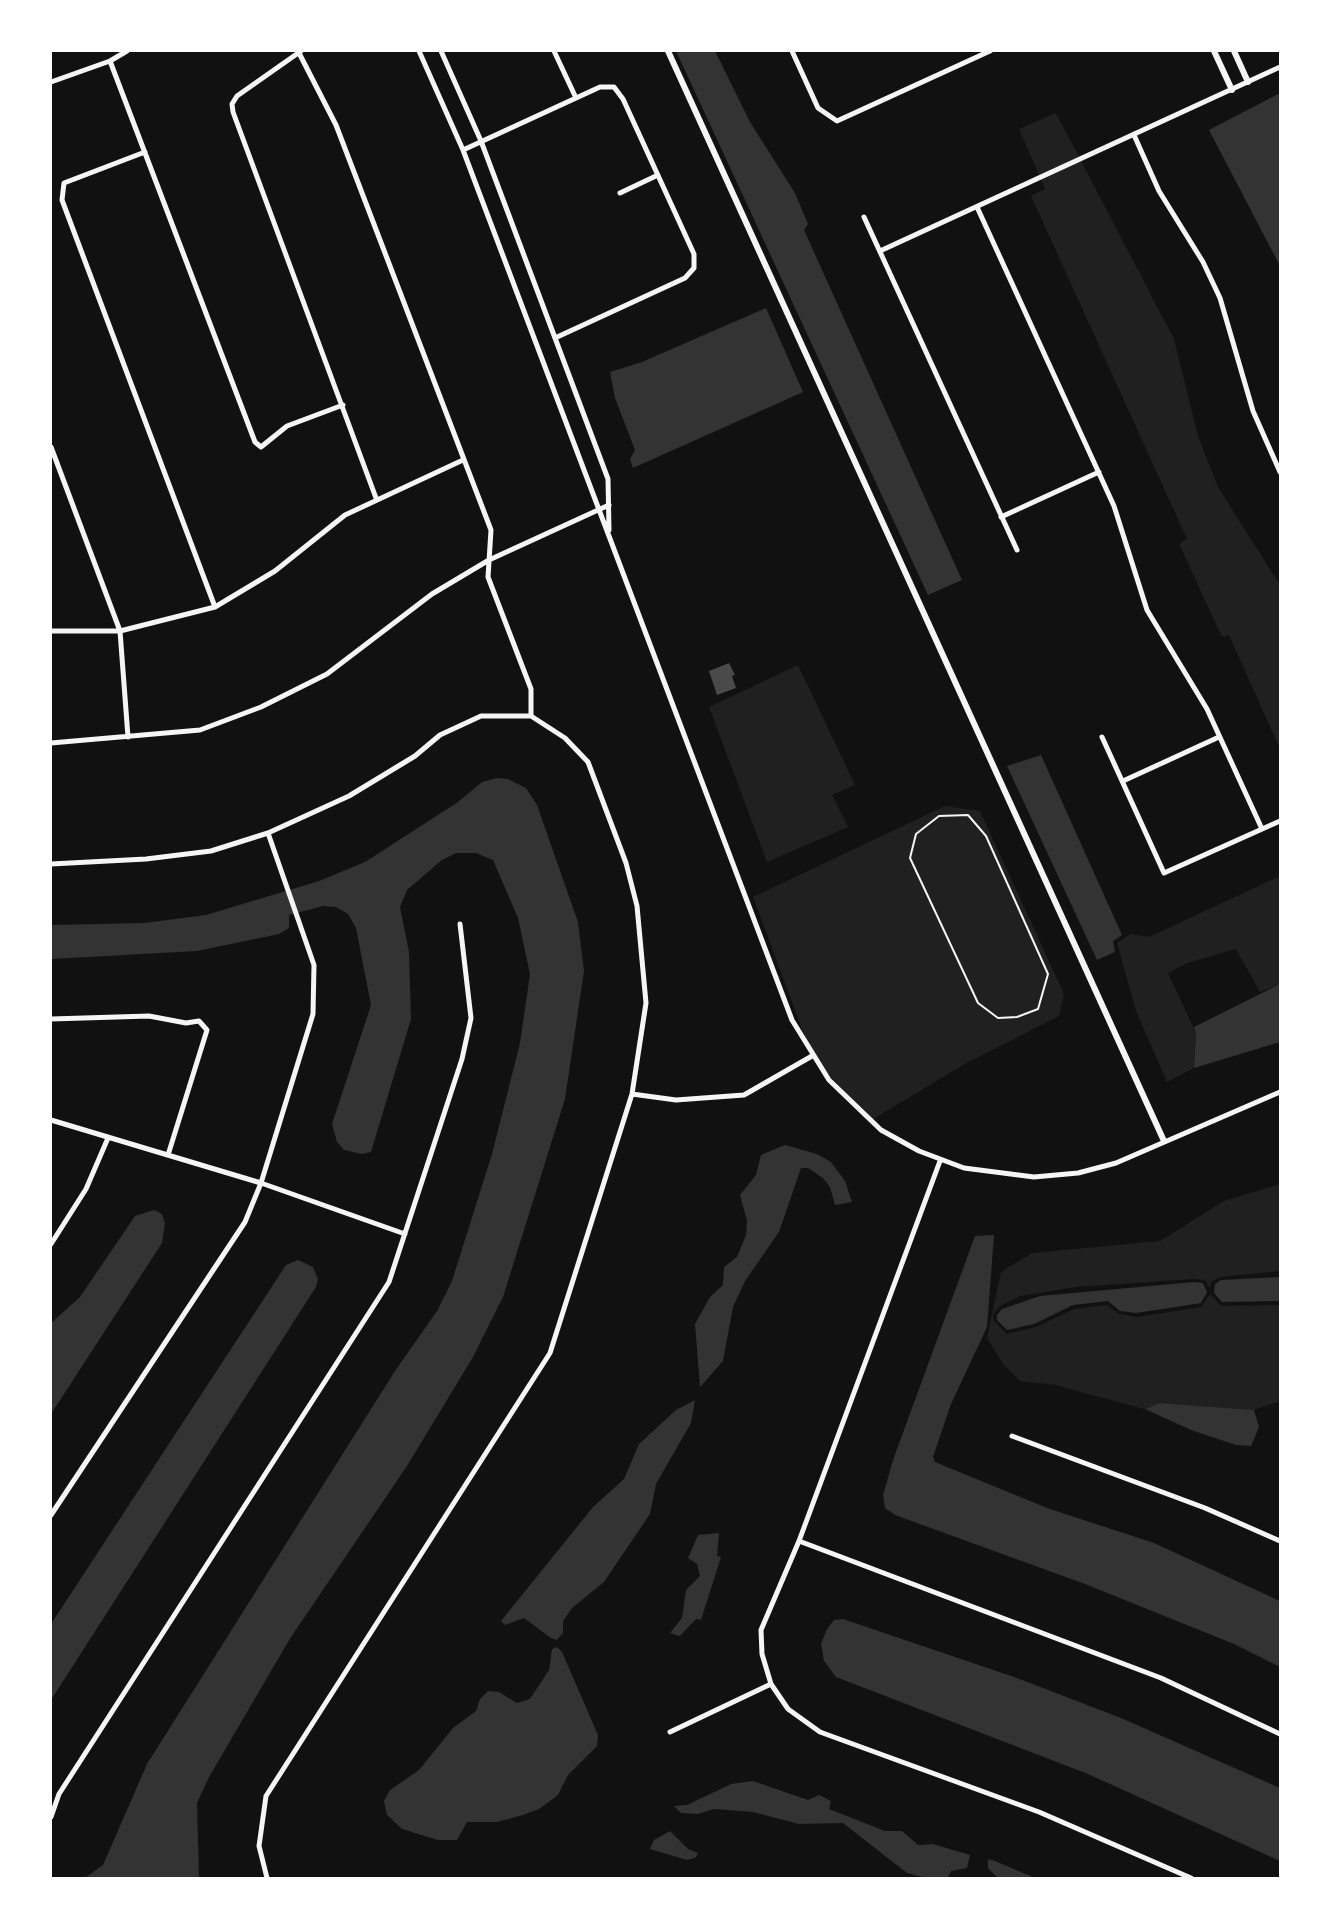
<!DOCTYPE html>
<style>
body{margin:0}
#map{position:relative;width:1331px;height:1929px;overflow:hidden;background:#111;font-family:Ubuntu,sans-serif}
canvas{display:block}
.frame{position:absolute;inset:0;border:52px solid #fff;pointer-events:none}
</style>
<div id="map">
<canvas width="1331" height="1929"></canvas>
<div class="frame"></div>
</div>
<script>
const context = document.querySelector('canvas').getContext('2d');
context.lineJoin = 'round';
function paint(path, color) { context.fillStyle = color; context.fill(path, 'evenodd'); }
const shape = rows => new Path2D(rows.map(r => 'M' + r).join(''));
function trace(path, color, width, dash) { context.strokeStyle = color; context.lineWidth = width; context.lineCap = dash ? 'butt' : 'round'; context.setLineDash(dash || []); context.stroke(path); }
const green = shape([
 [1056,113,1174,339,1198,436,1218,487,1280,585,1280,749,1229,635,1222,637,1179,544,1187,539,1031,196,1045,189,1019,129],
 [798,665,855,785,832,795,848,827,767,862,709,707],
 [945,806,980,811,1064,994,1059,1016,963,1065,870,1121,812,1056,753,897],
 [1280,876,1280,984,1260,992,1236,949,1187,963,1168,973,1196,1033,1194,1068,1167,1082,1136,1011,1117,943,1131,934,1149,937],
 [1280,1184,1280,1271,1220,1277,1211,1282,1210,1289,1205,1280,1194,1279,1076,1287,1020,1296,1000,1306,993,1314,993,1320,1007,1334,1036,1327,1074,1309,1107,1305,1119,1314,1137,1317,1201,1307,1210,1294,1221,1306,1280,1305,1280,1401,1254,1410,1160,1403,1144,1409,1055,1385,1020,1381,1003,1364,987,1338,1001,1272,1032,1253,1160,1241,1224,1201]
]);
const water = shape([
 [676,51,715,51,750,122,795,193,808,224,804,230,962,580,928,595],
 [1280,93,1280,266,1209,130],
 [766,308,803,392,633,468,630,459,635,450,615,398,610,372,642,362],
 [1041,755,1122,935,1113,941,1115,952,1097,960,1007,766],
 [497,778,508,779,526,788,537,805,578,922,584,971,565,1099,503,1297,473,1357,407,1466,291,1637,209,1777,197,1803,199,1878,85,1878,103,1865,147,1764,395,1371,437,1311,452,1281,492,1154,520,1043,530,974,518,918,493,860,476,853,456,853,442,860,407,890,400,907,409,952,411,1019,371,1152,362,1154,344,1150,337,1142,332,1124,371,1005,356,928,348,914,336,907,323,906,289,915,289,928,279,934,197,951,51,959,51,925,144,923,206,915,319,881,365,862,458,802,482,782],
 [1280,984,1280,1042,1194,1068,1196,1033,1194,1027],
 [785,1145,817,1154,831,1162,845,1181,852,1202,835,1205,830,1187,823,1178,808,1168,801,1168,779,1232,745,1281,733,1307,723,1361,700,1387,695,1324,710,1297,723,1285,724,1267,737,1257,746,1235,747,1221,740,1195,756,1175,761,1155],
 [154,1210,162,1214,165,1224,162,1243,51,1414,51,1323,80,1297,135,1216],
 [994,1235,987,1327,951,1404,933,1457,935,1462,1047,1508,1154,1543,1280,1601,1280,1667,1234,1644,1085,1584,895,1515,885,1508,883,1495,893,1460,975,1236],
 [298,1260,313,1267,318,1279,316,1287,51,1700,51,1624,286,1265],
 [1280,1277,1280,1301,1222,1302,1214,1293,1215,1284,1221,1280],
 [1194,1282,1203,1283,1207,1292,1201,1303,1189,1305,1136,1313,1120,1311,1108,1301,1073,1305,1034,1324,1007,1330,997,1320,997,1315,1002,1309,1040,1296],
 [695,1400,691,1423,656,1484,650,1514,604,1582,572,1608,563,1621,563,1633,557,1640,551,1638,524,1618,505,1625,501,1621,593,1507,624,1479,639,1444,676,1410],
 [1160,1403,1254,1410,1259,1427,1251,1446,1236,1445,1191,1430,1145,1409],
 [719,1533,717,1556,721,1557,701,1620,696,1619,680,1636,670,1633,682,1618,686,1590,700,1576,697,1564,688,1558,698,1535],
 [843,1619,1017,1678,1121,1718,1280,1788,1280,1861,1088,1774,836,1677,824,1661,821,1644,827,1629,834,1620],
 [557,1647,562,1652,598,1735,597,1746,568,1775,558,1795,539,1809,523,1815,497,1822,467,1822,457,1840,438,1840,402,1829,387,1815,384,1801,390,1790,419,1770,453,1728,476,1711,480,1699,488,1691,499,1692,517,1703,530,1699,549,1670,552,1649],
 [753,1781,808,1800,819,1795,831,1801,829,1809,885,1831,902,1831,918,1845,933,1844,970,1855,967,1868,951,1871,948,1878,926,1878,907,1873,843,1823,799,1824,753,1812,714,1809,698,1814,681,1813,674,1806,687,1805,731,1784],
 [670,1831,688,1849,698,1853,695,1858,687,1860,650,1849,654,1840],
 [988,1859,995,1861,1035,1878,998,1878,988,1868]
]);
const building = shape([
 [729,663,735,675,732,676,736,688,717,695,709,671]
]);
const path = shape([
 [968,815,986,836,1048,974,1038,1009,1017,1017,998,1018,978,1003,910,858,916,834,939,816,968,815]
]);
const minor = shape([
 [298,51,336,125,491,530,488,577,531,689,531,716],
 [301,51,237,96,232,104,233,112,376,498],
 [419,51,463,150,792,1020,829,1080,881,1130,919,1151,964,1168,1034,1177,1078,1173,1116,1163,1280,1092],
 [441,51,481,141,608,479,609,530],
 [554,51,576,98],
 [792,51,818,108,837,121,990,51],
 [110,61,255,442,261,447,287,426,343,405],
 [51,82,110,61,127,51],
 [1134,135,1159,191,1203,262,1220,298,1253,411,1280,472],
 [463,150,600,87,614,87,623,99,694,254,694,268,685,278,555,338],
 [145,152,64,183,62,200,215,607],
 [620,193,658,175],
 [977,207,1114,506,1147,610,1207,709,1262,829],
 [864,217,1017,550],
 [880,251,1280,67],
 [51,447,120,631,128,737],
 [1001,517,1099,472],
 [51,631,120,631,215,607,275,571,345,515,463,460],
 [1102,737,1164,873,1280,821],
 [51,743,200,730,261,707,327,674,432,594,489,560,609,505],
 [1123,781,1219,737],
 [51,864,146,859,211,851,268,833,349,796,415,756,440,735,481,716,531,716,565,738,588,762,626,863,637,906,646,1003,632,1094,550,1353,266,1796,259,1846,267,1878],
 [51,1019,149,1016,186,1023,199,1021,207,1030,168,1155],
 [632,1094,676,1100,744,1095,812,1056],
 [51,1120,261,1183,405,1234],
 [940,1161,799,1541,761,1630,762,1654,771,1684,788,1709,820,1732,1039,1812,1191,1878],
 [51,1244,86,1189,108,1138],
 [1012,1436,1205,1508,1280,1541],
 [51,1515,245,1222,261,1183,313,1014,314,965,268,833],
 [799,1541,1161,1678,1280,1734],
 [670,1732,771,1684],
 [51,1817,59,1794,389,1282,462,1059,471,1018,460,924]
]);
const tertiary = shape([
 [668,51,1164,1141],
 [1214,51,1232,90],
 [1234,51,1248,82]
]);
paint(green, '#202020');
paint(water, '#333');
paint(building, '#4a4a4a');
trace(path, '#f5f5f5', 2);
trace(minor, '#f5f5f5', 5);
trace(tertiary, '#f5f5f5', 6);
</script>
